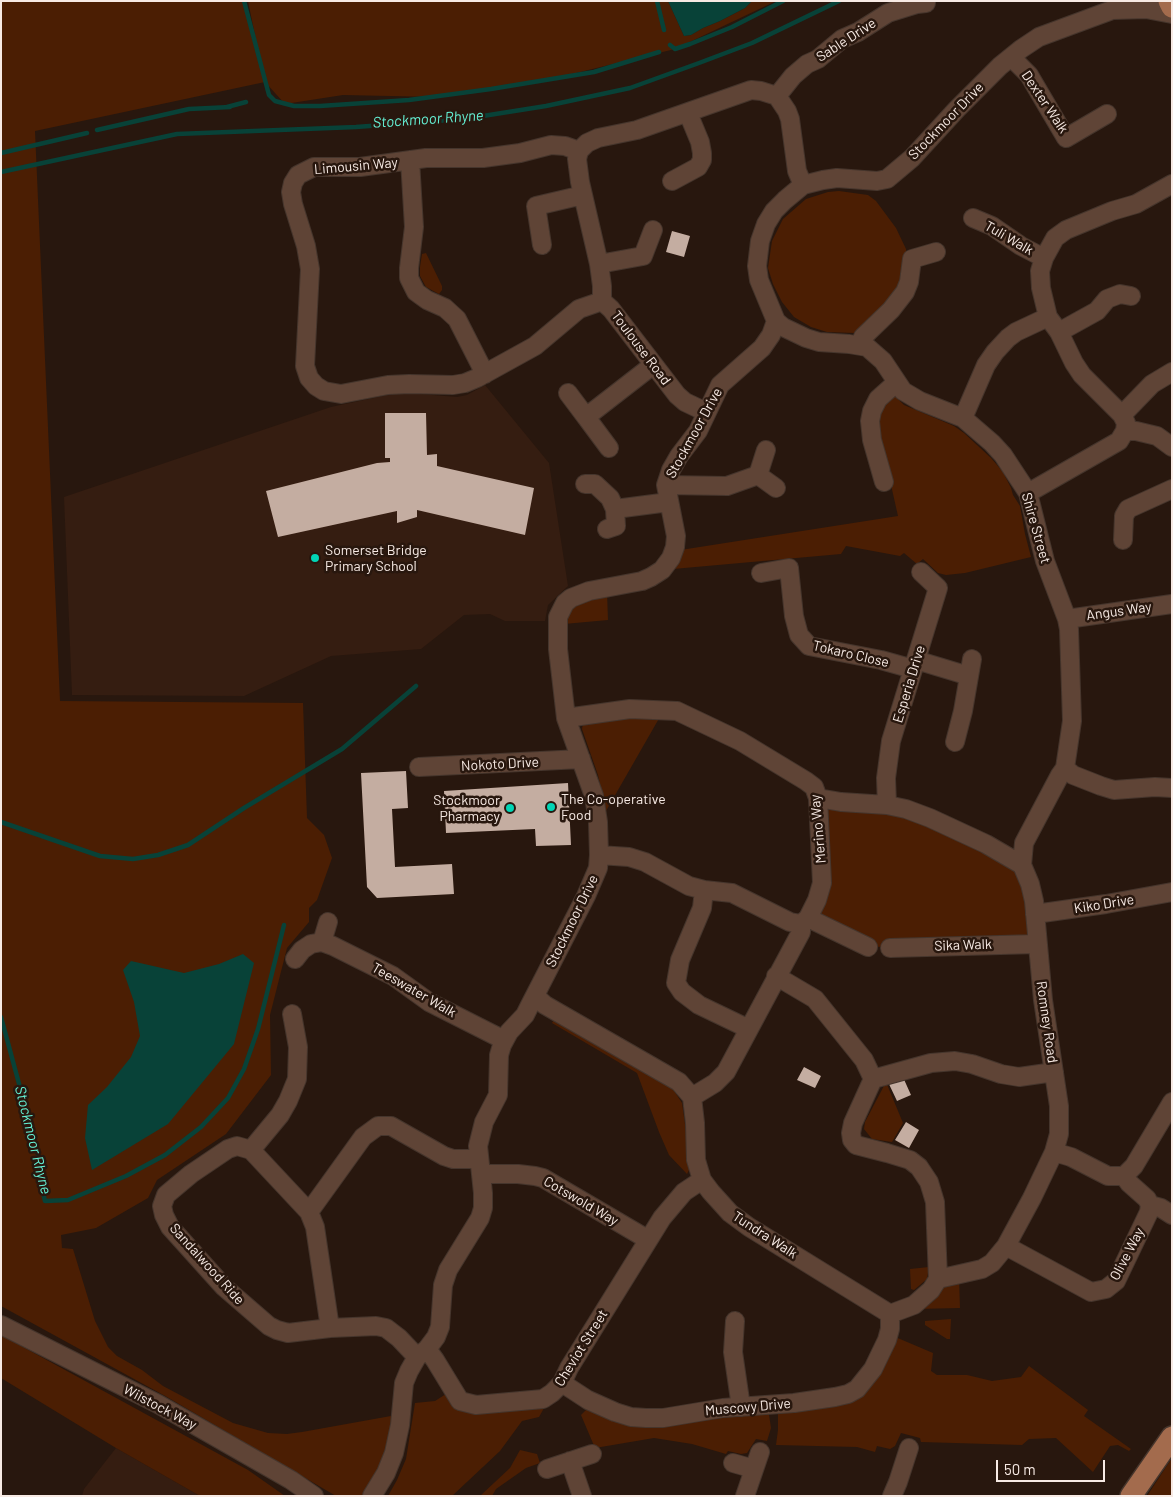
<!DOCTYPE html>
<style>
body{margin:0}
#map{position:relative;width:1173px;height:1497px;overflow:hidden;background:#28170e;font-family:Barlow,sans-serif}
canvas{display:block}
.frame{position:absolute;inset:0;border:2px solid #f7eae4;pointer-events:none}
.scale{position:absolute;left:996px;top:1460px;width:109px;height:22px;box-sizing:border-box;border:2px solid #f7eae4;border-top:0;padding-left:6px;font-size:15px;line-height:18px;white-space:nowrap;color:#f7eae4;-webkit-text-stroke:4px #28170e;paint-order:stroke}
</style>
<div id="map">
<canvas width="1173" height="1497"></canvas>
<div class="frame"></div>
<div class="scale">50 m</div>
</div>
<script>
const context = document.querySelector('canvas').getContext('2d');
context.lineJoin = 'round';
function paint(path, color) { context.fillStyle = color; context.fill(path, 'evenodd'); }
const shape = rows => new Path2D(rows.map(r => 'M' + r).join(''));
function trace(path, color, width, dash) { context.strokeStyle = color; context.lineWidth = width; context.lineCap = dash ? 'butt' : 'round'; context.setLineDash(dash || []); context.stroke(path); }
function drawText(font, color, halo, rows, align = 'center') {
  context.font = font + ' Barlow,sans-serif'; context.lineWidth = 5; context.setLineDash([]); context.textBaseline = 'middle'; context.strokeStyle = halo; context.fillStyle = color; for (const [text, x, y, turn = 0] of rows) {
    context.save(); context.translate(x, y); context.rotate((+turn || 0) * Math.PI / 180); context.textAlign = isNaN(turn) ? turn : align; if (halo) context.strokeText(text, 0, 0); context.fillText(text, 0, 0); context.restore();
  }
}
const built = shape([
 [485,385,549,463,568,586,548,605,545,621,505,621,490,614,464,615,421,649,331,656,244,696,72,695,64,497,331,407,392,394,420,394,457,397,467,395],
 [116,1448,200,1496,82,1496,84,1489]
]);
const green = shape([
 [1,1,244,1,261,65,248,1,668,1,684,36,691,35,703,28,720,21,745,8,752,1,776,1,675,49,543,81,437,97,343,95,285,104,265,82,35,131,60,701,303,703,307,818,324,835,332,858,317,900,309,908,309,922,287,948,270,1015,271,1075,226,1134,157,1180,148,1198,96,1228,61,1235,62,1248,73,1249,95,1321,108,1347,117,1356,142,1370,163,1386,233,1423,268,1433,287,1434,302,1432,402,1414,372,1496,336,1496,167,1397,1,1306],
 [839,191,868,195,876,201,896,228,906,249,907,265,904,282,874,318,855,333,827,332,811,327,794,317,782,302,773,284,768,268,772,241,783,219,806,199,828,192],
 [426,253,442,286,442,290,439,294,426,287,420,276,420,267,422,254],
 [893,394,904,405,954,426,964,433,991,458,1003,472,1011,488,1013,495,1020,506,1025,534,1031,557,965,573,946,575,938,573,923,559,917,564,904,553,900,556,846,546,841,554,662,570,674,551,898,516,877,423,883,405],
 [607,592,608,620,564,624,571,609,581,599],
 [661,715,606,811,598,775,582,729,583,723,588,720],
 [818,798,887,805,1022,865,1037,944,868,947,808,918,817,900],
 [555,1017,671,1086,682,1103,691,1166,687,1174,669,1155,659,1132,637,1073,552,1023],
 [886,1082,903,1123,892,1142,872,1139,864,1129,865,1122],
 [929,1267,927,1279,914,1290,911,1289,910,1269],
 [959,1278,960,1308,915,1309,949,1279],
 [951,1319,950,1339,947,1339,925,1325,925,1321],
 [1,1335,248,1470,285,1496,200,1496,116,1448,1,1378],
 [893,1336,933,1353,931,1371,937,1375,967,1375,992,1381,1021,1377,1029,1366,1088,1410,1084,1416,1131,1449,1129,1451,1118,1445,1110,1446,1093,1472,1056,1438,1029,1439,1022,1445,921,1442,920,1438,901,1433,895,1446,890,1449,877,1446,875,1452,857,1447,776,1445,778,1430,778,1409,847,1397],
 [446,1394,548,1401,539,1417,522,1421,500,1451,452,1496,388,1496,397,1480,406,1459,415,1403,435,1401],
 [589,1407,603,1413,768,1408,771,1428,767,1441,756,1439,747,1453,741,1454,728,1451,726,1454,692,1444,654,1438,595,1448,581,1415],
 [520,1450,537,1454,540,1463,526,1468,496,1489,492,1496,480,1496,510,1468],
 [1172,1458,1172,1496,1147,1496]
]);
const water = shape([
 [668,1,752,1,745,8,720,21,703,28,691,35,684,36],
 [243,954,254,963,234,1044,168,1124,92,1170,85,1138,88,1105,107,1087,131,1057,140,1036,134,1002,123,970,131,961,184,973,219,964]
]);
const stream = shape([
 [244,1,269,95,275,101,294,106,320,106,409,100,491,89,594,72,659,52],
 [657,1,664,30],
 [670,45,675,49,690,44,732,27,783,1],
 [97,130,189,109,210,108,230,107,227,107,246,102],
 [1,153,87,133],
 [1,172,177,134,356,127,464,119,546,106,630,88,699,63,752,43,839,1],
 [1,822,100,856,133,859,158,855,188,845,244,808,342,749,416,686],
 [1,1017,38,1154,39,1176,45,1201,68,1200,126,1176,165,1155,201,1127,228,1098,244,1069,258,1029,284,925]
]);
const building = shape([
 [672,231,690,236,684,257,666,252],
 [385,413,426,413,427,455,437,454,437,466,534,488,525,535,417,510,417,517,397,523,397,511,278,537,266,491,377,463,390,462,390,458,385,458],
 [406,771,408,808,392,809,395,867,452,864,454,894,377,898,367,887,361,773],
 [568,783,571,845,536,846,535,829,446,833,444,791],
 [804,1067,821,1076,815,1088,797,1080],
 [902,1075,911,1095,897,1101,888,1082],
 [906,1122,919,1130,909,1148,895,1140]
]);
const minor = shape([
 [1011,57,1029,75,1066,138,1107,114],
 [777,96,793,76,807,64,818,59,842,39,858,32,888,13,917,4,926,3],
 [579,151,577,159,580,182,599,264,602,286,602,301,611,309,677,395,685,402,706,412],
 [410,160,414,227,409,268,409,278,416,292,427,300,445,308,457,319,485,374],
 [672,181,698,167,702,160,702,153,700,142,688,113],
 [973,218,992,226,1021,246,1044,258],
 [542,245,536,206,583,195],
 [599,264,643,256,653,230],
 [602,301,579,309,535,346,477,378,465,383,453,385,409,384,388,385,341,394,324,391,316,386,309,378,305,366,310,269,306,246,293,204,291,192,293,183,298,175,314,167,360,167,426,158,483,158,520,153,551,145,565,146,579,151,587,143,598,138,637,130,751,90,761,91,777,96,787,111,790,119,797,171,803,185],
 [776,321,783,327,806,338,819,342,849,344,867,347,883,361,903,391,920,401,963,418,992,443,1003,455,1028,493,1045,561,1067,619,1069,629,1072,721,1065,768,1060,775,1024,843,1022,865],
 [1059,332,1097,311,1107,299,1120,294,1131,296],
 [860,345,863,337,891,310,905,292,909,282,912,259,936,252],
 [568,393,586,417],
 [1122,415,1152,384,1172,372],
 [963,418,986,365,995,352,1008,338,1016,332,1048,317],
 [1125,431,1136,431,1157,436,1172,447],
 [609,448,586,417,653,365],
 [758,475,766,450],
 [884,482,872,440,870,421,872,411,878,399,897,382],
 [585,484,595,484,610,498,615,509,669,502],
 [666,485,727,486,758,475,776,488],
 [1028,493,1119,441,1125,431,1126,423,1122,415,1082,375,1074,363,1059,332,1048,317,1041,288,1040,271,1044,258,1055,238,1066,230,1112,211,1136,204,1172,184],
 [607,529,616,526,615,509],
 [1123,540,1124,516,1128,509,1172,489],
 [761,573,789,568,794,616,799,635,809,646,881,660,913,669],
 [1067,619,1172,604],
 [916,660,969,676],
 [566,718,630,709,677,711,740,741,806,781,814,787,818,798,822,883,817,900,808,918,801,924,801,932,726,1072,715,1083,692,1097],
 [955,742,963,711,972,659],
 [419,767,581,759],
 [1065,768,1073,775,1101,786,1114,790,1155,787,1172,788],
 [818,798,841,802,887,805,906,809,930,818,986,844,1022,865,1030,884,1034,901,1043,1000,1059,1106,1059,1134,1054,1152,1032,1198,1006,1246,992,1263,982,1269,938,1279,931,1290,914,1305,890,1314],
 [887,805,886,778,891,741,938,588,921,572],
 [599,855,629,857,645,862,689,886,704,890,732,893,790,922,801,924],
 [704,890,702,908,680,960,676,983,682,992,699,1005,749,1029],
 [1035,914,1106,904,1172,892],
 [808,918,868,947],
 [322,942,328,922],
 [890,948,1037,944],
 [295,959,302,950,311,944,322,942,333,946,393,976,429,1002,504,1040],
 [776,976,815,999,864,1060,873,1079,853,1123,851,1133,852,1140,856,1145,887,1153,910,1160,919,1167,929,1182,935,1202,938,1279],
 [535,996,545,1005,679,1082,692,1097,695,1123,696,1160,702,1180,711,1192,730,1213,749,1227,890,1314],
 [873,1079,931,1063,955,1061,972,1064,1001,1074,1019,1077,1054,1072],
 [251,1150,280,1115,288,1101,297,1079,298,1047,292,1014],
 [1054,1152,1071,1157,1108,1176,1124,1176,1134,1166,1172,1102],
 [481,1174,518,1174,535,1176,543,1178,647,1239],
 [1150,1205,1161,1208,1172,1215],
 [309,1212,363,1137,378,1126,391,1126,444,1156,453,1159,479,1159],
 [1006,1246,1091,1292,1106,1289,1116,1281,1149,1212,1150,1205,1147,1199,1129,1183,1124,1176],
 [735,1321,733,1352,741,1407],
 [1,1325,158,1404,291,1480,314,1496],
 [330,1328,315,1227,309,1212,251,1150,237,1146,228,1149,191,1174,166,1195,162,1206,164,1215,170,1227,224,1287,269,1326,277,1330,288,1333,330,1328,376,1326,386,1328,399,1338,417,1357],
 [427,1349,435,1360,460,1401,476,1405,543,1399,552,1393,562,1383,569,1368,662,1218,684,1192,702,1180],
 [562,1383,588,1400,615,1412,631,1417,646,1418,663,1418,723,1408,794,1403,835,1397,848,1394,857,1389,873,1369,887,1340,890,1329,890,1314],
 [570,1461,582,1496],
 [733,1463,754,1469],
 [547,1469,592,1454],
 [372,1496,386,1473,394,1453,400,1425,404,1383,409,1371,417,1357,427,1349,436,1337,440,1327,443,1285,448,1270,480,1218,483,1208,483,1193,478,1146,484,1122,498,1095,499,1055,502,1045,509,1032,525,1015,530,1005,586,896,598,868,599,855,598,822,594,796,566,718,558,649,558,617,565,603,571,598,589,591,642,581,651,577,662,570,671,558,675,547,676,536,666,485,671,470,679,456,698,431,720,385,762,348,771,335,776,321,759,280,757,266,760,241,766,224,774,211,785,200,803,185,823,180,837,178,877,181,887,179,912,158,957,109,1000,66,1021,49,1039,37,1112,10,1146,9,1172,14],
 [745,1496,760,1452],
 [892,1496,898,1482,909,1448]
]);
const major = shape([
 [1169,1,1172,7],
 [1131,1496,1172,1437]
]);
const markers = [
 [315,558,5,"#02d5b6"],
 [551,807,5,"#02d5b6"],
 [510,808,5,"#02d5b6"]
];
const streetNames = [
 ["Sable Drive",846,40,-33],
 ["Dexter Walk",1045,102,56],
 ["Stockmoor Drive",946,121,-46],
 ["Limousin Way",356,166,-5],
 ["Tuli Walk",1009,238,30],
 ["Toulouse Road",641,348,53],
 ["Stockmoor Drive",694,433,-61],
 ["Shire Street",1036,528,74],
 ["Angus Way",1119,611,-8],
 ["Tokaro Close",851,654,13],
 ["Esperia Drive",909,684,-73],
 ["Nokoto Drive",500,764,-3],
 ["Merino Way",818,829,-95],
 ["Kiko Drive",1104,904,-9],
 ["Stockmoor Drive",572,921,-64],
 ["Sika Walk",963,945,-2],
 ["Teeswater Walk",414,990,30],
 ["Romney Road",1047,1022,82],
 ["Cotswold Way",581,1201,30],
 ["Tundra Walk",765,1235,33],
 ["Olive Way",1127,1254,-62],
 ["Sandalwood Ride",207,1264,48],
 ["Cheviot Street",581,1348,-58],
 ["Wilstock Way",160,1407,28],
 ["Muscovy Drive",748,1407,-5]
];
const poiNames = [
 ["Somerset Bridge",325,550],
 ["Primary School",325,566],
 ["The Co-operative",561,799],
 ["Food",561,815],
 ["Stockmoor",500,800,"right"],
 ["Pharmacy",500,816,"right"]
];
const waterNames = [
 ["Stockmoor Rhyne",428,119,-4],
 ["Stockmoor Rhyne",33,1140,76]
];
paint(built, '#351d11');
paint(green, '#4b1e03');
paint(water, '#084238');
trace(stream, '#084238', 4.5);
paint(building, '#c4ada1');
trace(minor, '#45352c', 20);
trace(major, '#45352c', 24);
trace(minor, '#5f4436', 18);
trace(major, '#a36b4d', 21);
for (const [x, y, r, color] of markers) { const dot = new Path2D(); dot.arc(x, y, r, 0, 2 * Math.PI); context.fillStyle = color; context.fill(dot); trace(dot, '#28170e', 2); }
drawText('14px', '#f7eae4', '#28170e', streetNames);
drawText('14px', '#f7eae4', '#28170e', poiNames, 'left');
drawText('italic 15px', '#65f1d5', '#28170e', waterNames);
</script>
